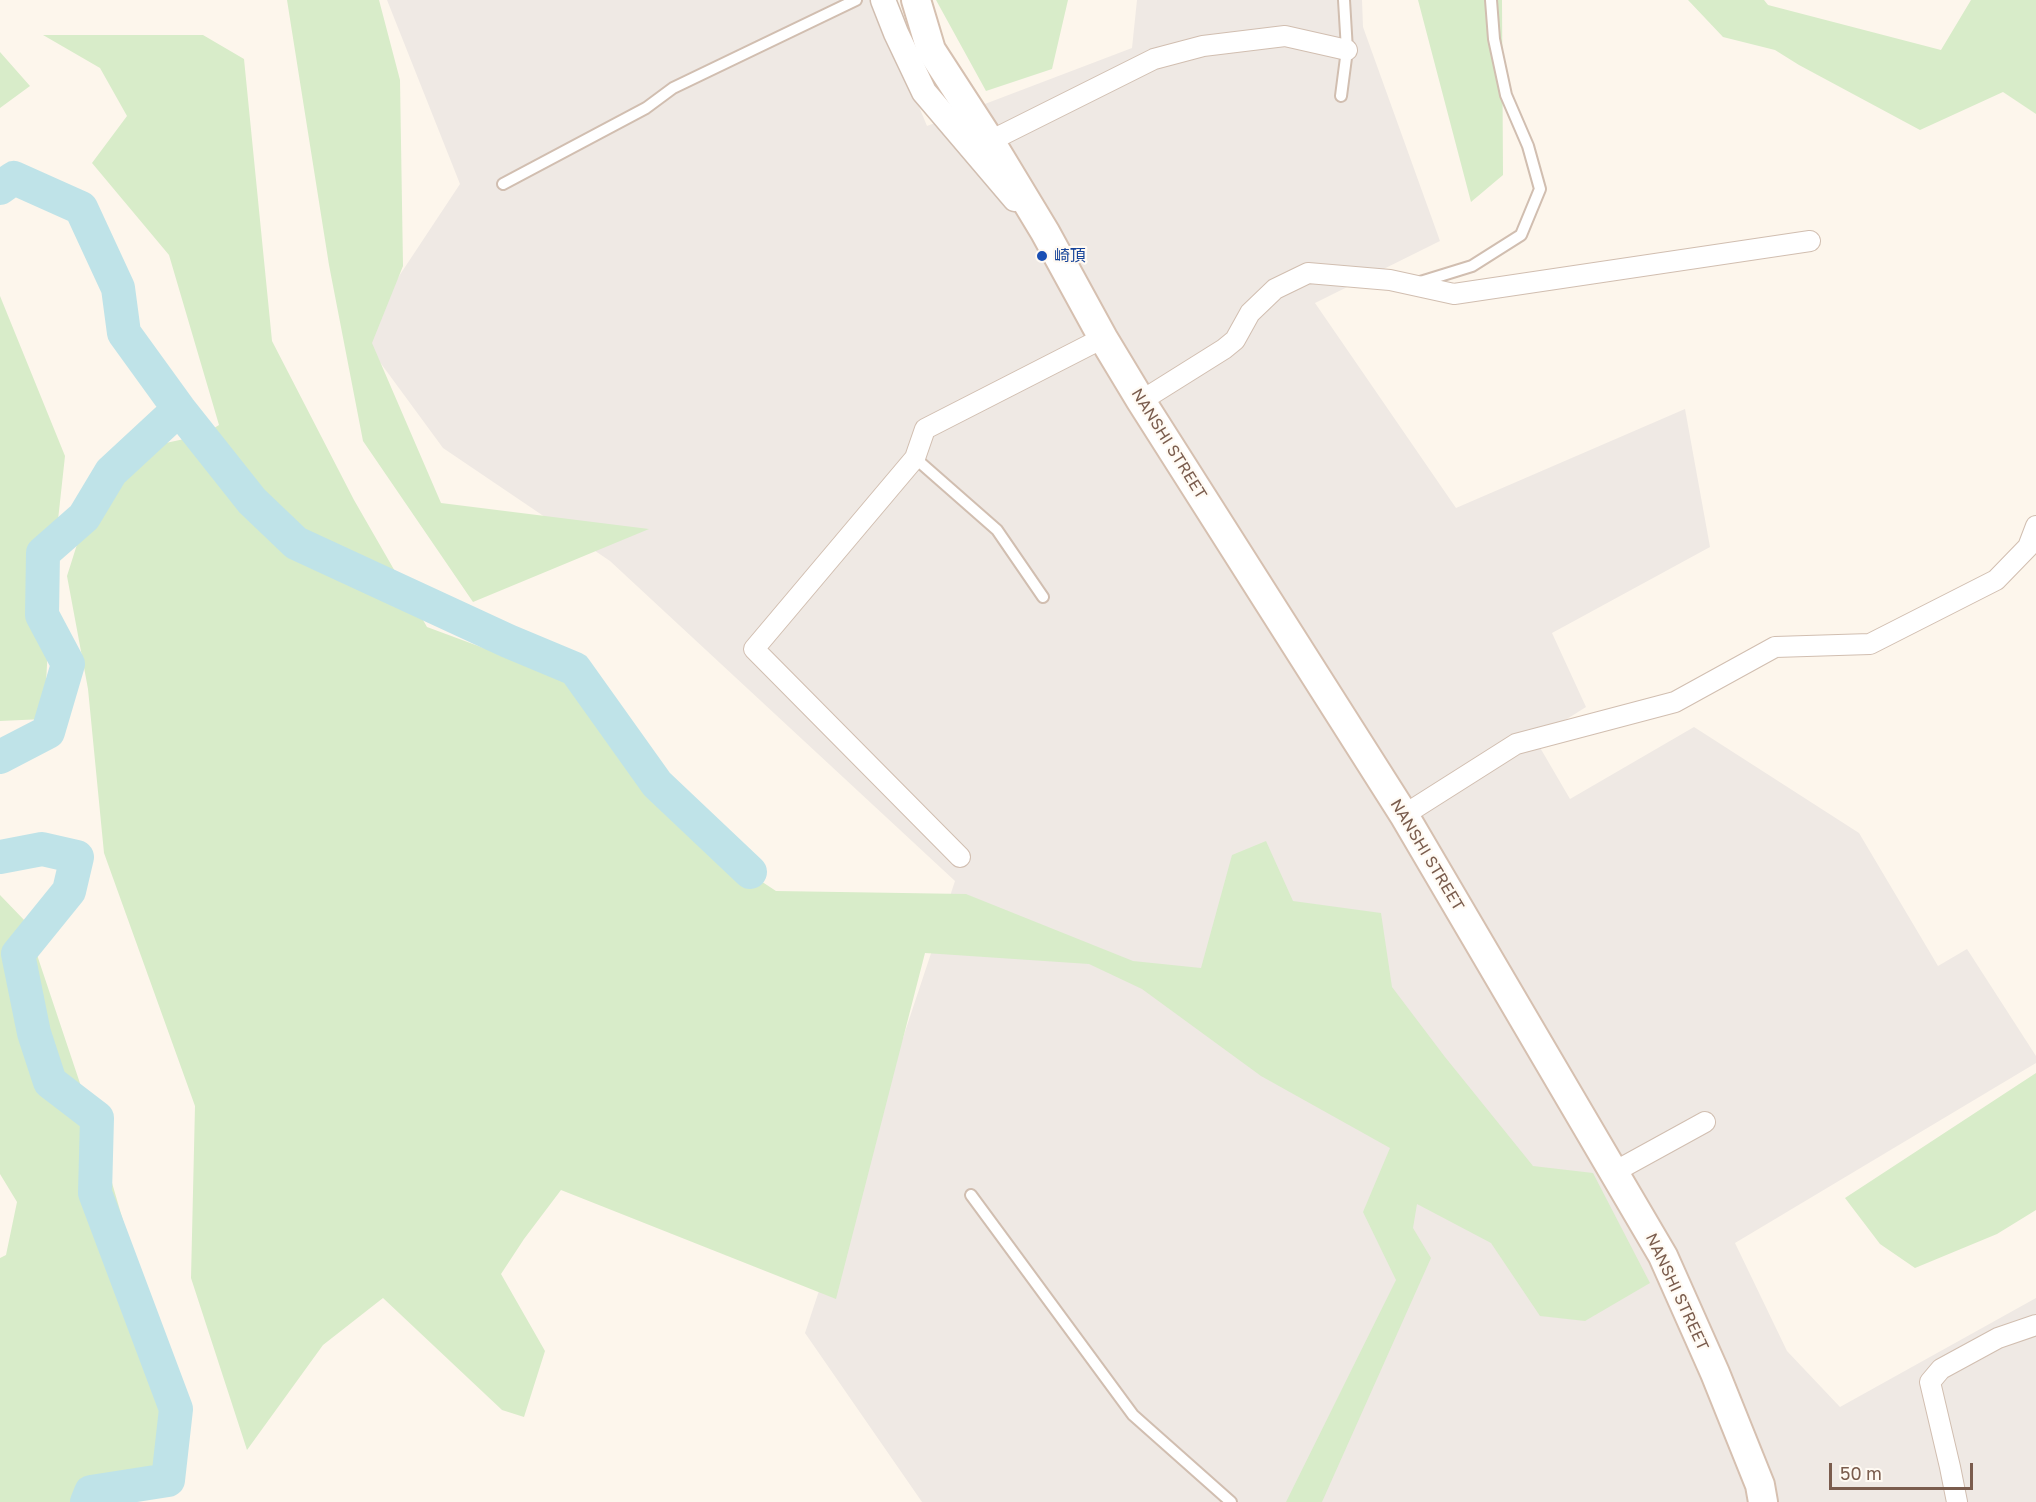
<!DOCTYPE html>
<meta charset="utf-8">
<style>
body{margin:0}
#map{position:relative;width:2036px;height:1502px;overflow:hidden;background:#fdf6ec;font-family:"Golos Text",sans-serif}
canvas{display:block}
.scale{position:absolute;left:1829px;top:1463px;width:144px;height:27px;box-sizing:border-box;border:3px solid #7a5c4d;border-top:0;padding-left:8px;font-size:18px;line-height:21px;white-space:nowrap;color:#7a5c4d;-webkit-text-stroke:4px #fffaf3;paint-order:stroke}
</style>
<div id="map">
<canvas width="2036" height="1502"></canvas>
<div class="scale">50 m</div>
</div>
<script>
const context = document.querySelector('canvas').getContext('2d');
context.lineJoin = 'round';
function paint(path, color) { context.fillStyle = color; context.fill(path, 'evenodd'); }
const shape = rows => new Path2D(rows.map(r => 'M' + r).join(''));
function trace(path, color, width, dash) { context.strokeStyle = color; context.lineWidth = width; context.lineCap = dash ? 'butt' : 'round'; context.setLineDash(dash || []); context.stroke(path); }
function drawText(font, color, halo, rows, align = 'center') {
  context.font = font + ' "Golos Text","Noto Sans TC",sans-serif'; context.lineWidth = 4.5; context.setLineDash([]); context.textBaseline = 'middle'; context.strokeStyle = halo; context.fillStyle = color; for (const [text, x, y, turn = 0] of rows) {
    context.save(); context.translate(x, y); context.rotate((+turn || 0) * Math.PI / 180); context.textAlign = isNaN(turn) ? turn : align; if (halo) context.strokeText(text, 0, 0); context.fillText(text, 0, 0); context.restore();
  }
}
const industrial = shape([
 [387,0,875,0,927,126,1132,48,1137,0,1362,0,1363,27,1440,241,1315,303,1456,508,1685,409,1710,547,1552,633,1586,707,1535,739,1570,799,1694,727,1859,833,1938,966,1967,949,2036,1056,2036,1063,1735,1243,1787,1351,1840,1407,2036,1298,2036,1502,922,1502,805,1333,955,881,610,561,443,448,360,335,460,184]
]);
const green = shape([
 [287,0,379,0,400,80,403,266,372,343,441,503,649,529,473,602,363,441,329,265],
 [936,0,1068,0,1052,69,986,91],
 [1418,0,1502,0,1503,175,1471,202],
 [1688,0,1764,0,1768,5,1941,50,1971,0,2036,0,2036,114,2003,92,1920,130,1799,65,1775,50,1723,37],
 [43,35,203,35,244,59,272,341,354,500,427,627,570,680,688,833,776,891,966,894,1133,961,1201,968,1232,855,1266,841,1293,901,1381,913,1392,987,1445,1057,1533,1166,1593,1173,1650,1283,1585,1321,1540,1316,1491,1243,1417,1204,1413,1228,1431,1258,1322,1502,1286,1502,1396,1280,1363,1212,1390,1148,1261,1076,1142,989,1089,964,925,953,836,1299,561,1190,524,1239,501,1274,545,1351,524,1417,502,1410,383,1298,323,1345,247,1450,191,1278,195,1106,104,853,88,689,67,576,105,456,203,435,219,425,169,255,92,163,127,116,100,68],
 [0,52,30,86,0,108],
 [0,296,65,456,52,575,44,719,0,721],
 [0,895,26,922,103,1152,168,1375,154,1467,125,1502,0,1502,0,1258,6,1255,17,1202,0,1174],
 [2036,1073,2036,1210,1997,1234,1915,1268,1880,1244,1845,1198]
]);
const river = shape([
 [0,188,14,178,81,208,118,288,124,333,179,409,252,501,296,543,508,641,575,669,657,784,750,872],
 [0,757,48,732,68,664,42,615,43,553,84,517,111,472,179,409],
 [0,857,42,849,77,857,69,891,18,954,34,1033,50,1082,97,1118,95,1193,176,1409,168,1480,91,1492,87,1502]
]);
const service = shape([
 [1341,96,1347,50,1344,0],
 [503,184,646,108,673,88,856,0],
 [1417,283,1472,266,1521,235,1540,189,1528,146,1506,95,1494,39,1491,0],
 [915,458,997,530,1043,597],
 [971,1195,1133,1415,1231,1502]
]);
const minor = shape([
 [978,145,990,141,1154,59,1203,46,1285,36,1347,50],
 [1141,401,1224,349,1235,340,1250,313,1275,289,1308,273,1390,280,1454,294,1810,241],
 [1404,815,1516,744,1675,702,1775,647,1870,644,1996,580,2028,547,2036,526],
 [960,857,754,649,915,458,925,429,1103,338],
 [1615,1174,1614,1172,1705,1122],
 [1957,1502,1950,1467,1930,1382,1941,1369,1998,1338,2036,1325]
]);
const tertiary = shape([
 [883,0,896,33,924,92,1015,199]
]);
const secondary = shape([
 [916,0,931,50,990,141,1045,232,1103,338,1141,401,1404,815,1663,1256,1715,1373,1760,1485,1763,1502]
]);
const markers = [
 [1042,256,6,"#1a4fb4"]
];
const transitNames = [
 ["崎頂",1054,256]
];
const streetNames = [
 ["NANSHI STREET",1169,444,58],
 ["NANSHI STREET",1427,855,59],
 ["NANSHI STREET",1677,1292,65]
];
paint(industrial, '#efe9e4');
paint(green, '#d8ecc9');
trace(river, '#bfe3e8', 34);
trace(service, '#d1beb0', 14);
trace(minor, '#d1beb0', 22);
trace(tertiary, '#d1beb0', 27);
trace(secondary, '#d6c0b0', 32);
trace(service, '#fff', 10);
trace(minor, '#fff', 20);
trace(tertiary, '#fff', 24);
trace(secondary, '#fff', 28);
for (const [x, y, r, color] of markers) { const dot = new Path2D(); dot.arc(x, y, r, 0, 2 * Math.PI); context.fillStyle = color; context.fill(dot); trace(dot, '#fffaf3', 2); }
drawText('16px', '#164399', '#fffaf3', transitNames, 'left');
drawText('16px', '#7a5c4d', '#fffaf3', streetNames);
</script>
